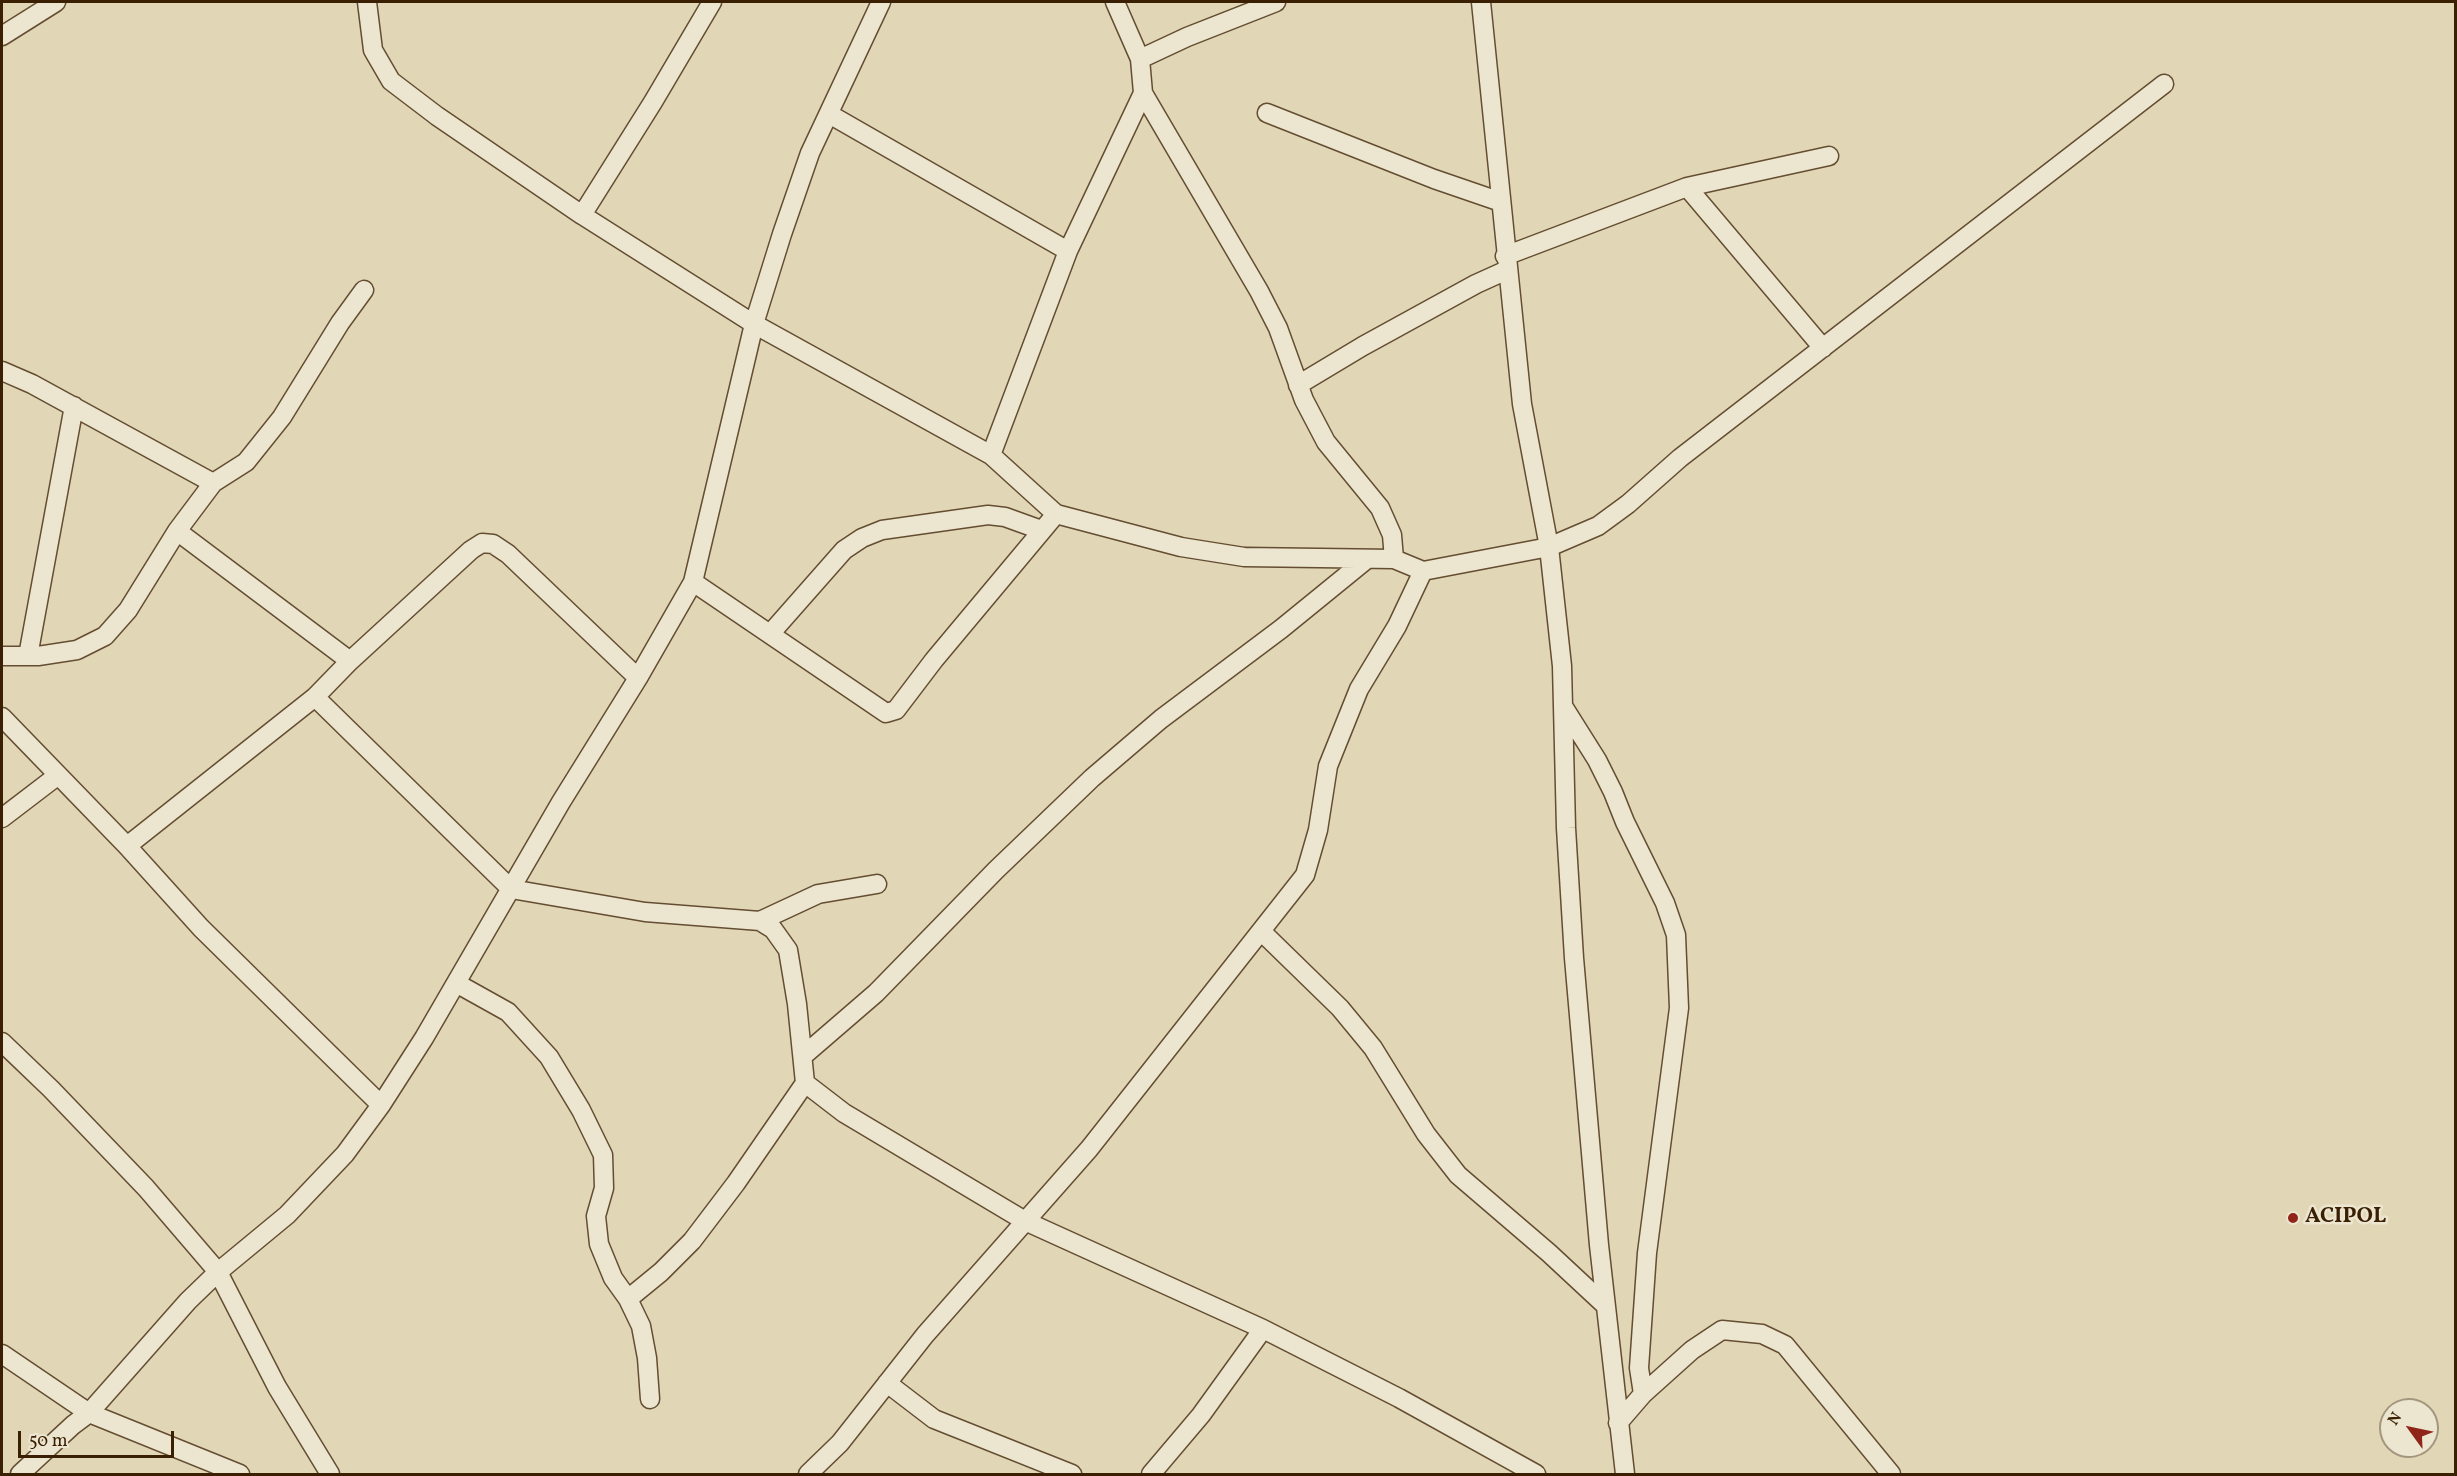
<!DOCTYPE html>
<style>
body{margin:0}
#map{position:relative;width:2457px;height:1476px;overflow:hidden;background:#e1d7b7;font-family:Vollkorn,serif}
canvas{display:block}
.frame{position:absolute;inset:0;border:3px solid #3a1f03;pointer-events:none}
.north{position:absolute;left:2379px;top:1398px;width:60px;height:60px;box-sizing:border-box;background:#ece5d0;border:2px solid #a5967e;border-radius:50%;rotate:303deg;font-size:16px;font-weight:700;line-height:24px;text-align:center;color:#3a1f03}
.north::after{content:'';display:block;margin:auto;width:21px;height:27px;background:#8f2418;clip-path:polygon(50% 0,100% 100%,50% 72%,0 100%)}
.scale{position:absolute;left:18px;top:1431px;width:156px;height:27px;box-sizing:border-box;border:3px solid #3a1f03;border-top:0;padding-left:8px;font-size:18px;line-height:21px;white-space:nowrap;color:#3a1f03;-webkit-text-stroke:4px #ece5d0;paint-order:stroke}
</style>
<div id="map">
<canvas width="2457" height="1476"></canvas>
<div class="frame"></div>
<div class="north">N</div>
<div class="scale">50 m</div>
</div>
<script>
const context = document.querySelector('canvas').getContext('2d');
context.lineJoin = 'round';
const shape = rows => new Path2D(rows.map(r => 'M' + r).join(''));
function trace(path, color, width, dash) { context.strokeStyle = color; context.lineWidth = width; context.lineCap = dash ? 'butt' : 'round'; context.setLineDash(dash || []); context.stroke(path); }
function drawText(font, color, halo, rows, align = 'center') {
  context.font = font + ' Vollkorn,serif'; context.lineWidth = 5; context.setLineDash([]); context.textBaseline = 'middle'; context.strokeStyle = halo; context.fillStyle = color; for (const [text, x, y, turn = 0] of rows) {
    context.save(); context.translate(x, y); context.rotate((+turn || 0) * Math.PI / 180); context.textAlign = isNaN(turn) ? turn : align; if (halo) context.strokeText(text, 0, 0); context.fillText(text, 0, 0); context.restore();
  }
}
const street = shape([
 [367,2,373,50,391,81,437,116,582,215,754,324,991,455,1056,514,1181,547,1244,557,1394,559,1423,571],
 [1481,2,1522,404,1549,547,1562,666,1566,828,1574,958,1599,1245,1625,1474],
 [2,36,56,2],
 [1140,59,1187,37,1276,2],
 [1143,93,1259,291,1278,328,1304,400,1326,442,1380,508,1392,535,1394,559],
 [1267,113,1434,179,1501,202],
 [829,114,1068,251],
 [1687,187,1823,348],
 [582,215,653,102,712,2],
 [1505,256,1687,187,1829,156],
 [2,371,32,384,213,483],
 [1298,385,1363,346,1476,284,1507,270],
 [991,455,1068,251,1143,93,1140,59,1115,2],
 [177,531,350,661],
 [693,582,886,713,896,710,934,660,1056,514],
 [770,634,844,550,862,538,882,530,988,515,1005,517,1041,530],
 [2,656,38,656,77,650,105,636,128,610,177,531,213,483,246,462,282,417,340,323,364,290],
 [28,656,74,406],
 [315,697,511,889,645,912,760,921,818,894,877,884],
 [1563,706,1597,760,1613,792,1625,822,1665,903,1676,935,1679,1008,1647,1253,1639,1368,1643,1394],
 [2,717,127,846,201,928,381,1105],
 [2,818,57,776],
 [127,846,315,697,350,661,471,550,482,543,493,544,508,554,638,678],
 [760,921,773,929,788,950,797,1004,805,1083,844,1113,1025,1221,1263,1329,1399,1398,1536,1474],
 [1262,932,1340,1008,1373,1048,1426,1134,1458,1175,1549,1253,1606,1306],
 [456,983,508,1012,549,1057,581,1110,603,1155,604,1188,596,1216,599,1244,613,1278,628,1299,641,1326,647,1358,650,1399],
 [2,1042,51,1089,146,1188,218,1272,277,1387,330,1474],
 [803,1056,876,993,996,870,1092,778,1161,719,1281,629,1367,559],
 [628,1299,661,1272,692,1241,736,1183,805,1083],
 [2,1354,89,1413,240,1474],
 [887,1383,934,1419,1072,1474],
 [1618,1423,1643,1394,1692,1350,1722,1330,1762,1334,1785,1345,1891,1474],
 [20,1474,73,1425,89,1413,188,1301,218,1272,287,1215,345,1154,381,1105,424,1038,561,802,638,678,693,582,754,324,782,234,810,153,881,2],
 [808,1474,840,1443,925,1335,1089,1149,1305,875,1318,830,1328,766,1359,689,1397,626,1423,571,1549,547,1598,526,1628,504,1680,458,2164,84],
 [1151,1474,1201,1415,1263,1329]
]);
const markers = [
 [2293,1218,6,"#8f2418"]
];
const poiNames = [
 ["ACIPOL",2305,1218]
];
trace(street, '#644d30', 21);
trace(street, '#ece5d0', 18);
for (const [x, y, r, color] of markers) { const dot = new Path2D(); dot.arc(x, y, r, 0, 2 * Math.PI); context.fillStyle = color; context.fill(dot); trace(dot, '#ece5d0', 2); }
drawText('bold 22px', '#3a1f03', '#ece5d0', poiNames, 'left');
</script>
